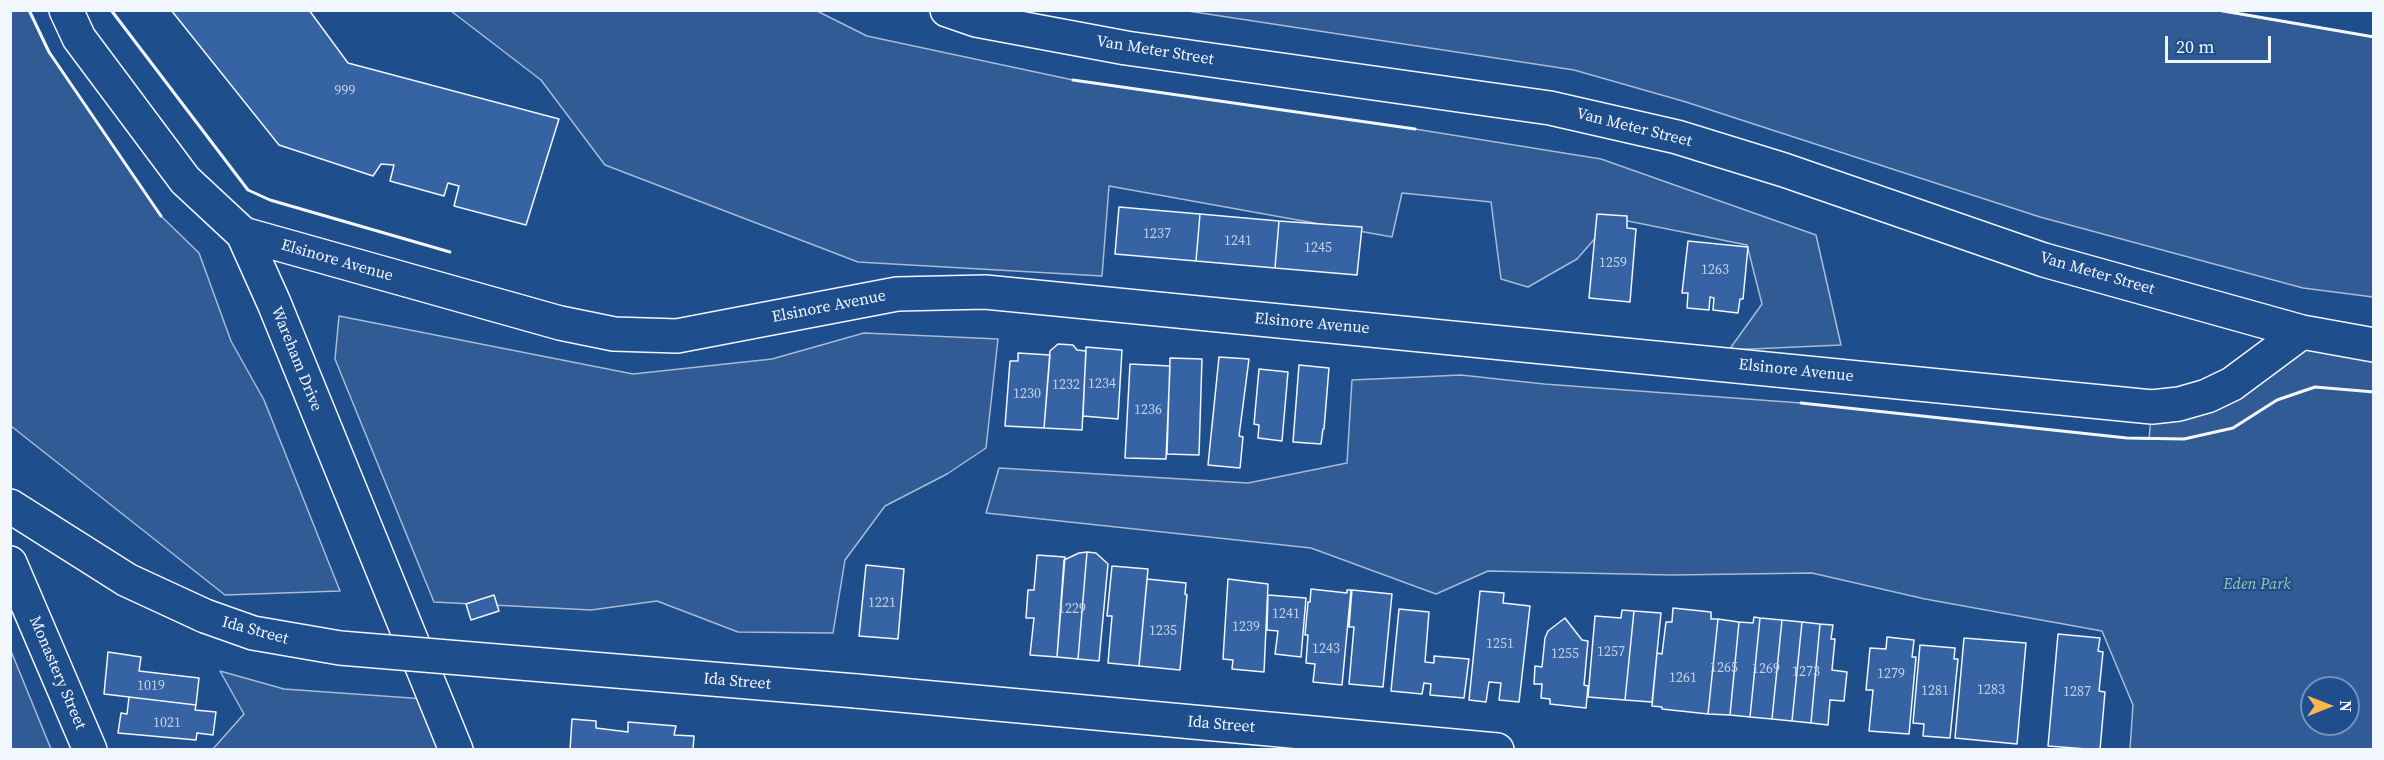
<!DOCTYPE html>
<style>
body{margin:0}
#map{position:relative;width:2384px;height:760px;overflow:hidden;background:#1f4e8c;font-family:"Source Serif 4",serif}
canvas{display:block}
.frame{position:absolute;inset:0;border:12px solid #f2f6ff;pointer-events:none}
.north{position:absolute;left:2300px;top:676px;width:60px;height:60px;box-sizing:border-box;background:#1f4e8c;border:2px solid #7391ba;border-radius:50%;rotate:90deg;font-size:16px;font-weight:700;line-height:24px;text-align:center;color:#f2f6ff}
.north::after{content:'';display:block;margin:auto;width:21px;height:27px;background:#ffb74d;clip-path:polygon(50% 0,100% 100%,50% 72%,0 100%)}
.scale{position:absolute;left:2165px;top:36px;width:106px;height:27px;box-sizing:border-box;border:3px solid #f2f6ff;border-top:0;padding-left:8px;font-size:18px;line-height:21px;white-space:nowrap;color:#f2f6ff;-webkit-text-stroke:4px #1f4e8c;paint-order:stroke}
</style>
<div id="map">
<canvas width="2384" height="760"></canvas>
<div class="frame"></div>
<div class="north">N</div>
<div class="scale">20 m</div>
</div>
<script>
const context = document.querySelector('canvas').getContext('2d');
context.lineJoin = 'round';
function paint(path, color) { context.fillStyle = color; context.fill(path, 'evenodd'); }
const shape = rows => new Path2D(rows.map(r => 'M' + r).join(''));
function trace(path, color, width, dash) { context.strokeStyle = color; context.lineWidth = width; context.lineCap = dash ? 'butt' : 'round'; context.setLineDash(dash || []); context.stroke(path); }
function drawText(font, color, halo, rows, align = 'center') {
  context.font = font + ' "Source Serif 4",serif'; context.lineWidth = 4.5; context.setLineDash([]); context.textBaseline = 'middle'; context.strokeStyle = halo; context.fillStyle = color; for (const [text, x, y, turn = 0] of rows) {
    context.save(); context.translate(x, y); context.rotate((+turn || 0) * Math.PI / 180); context.textAlign = isNaN(turn) ? turn : align; if (halo) context.strokeText(text, 0, 0); context.fillText(text, 0, 0); context.restore();
  }
}
const built = shape([
 [2213,10,2373,37,2373,297,2303,288,2040,217,1686,102,1574,70,1188,11,2213,10],
 [10,11,29,11,49,52,161,216,199,253,231,341,264,400,340,591,225,595,11,426,10,11],
 [451,11,817,11,867,36,1073,80,1415,129,1601,159,1816,235,1841,345,1729,350,1762,304,1747,245,1613,218,1577,259,1528,287,1501,279,1491,202,1402,193,1392,237,1109,186,1102,276,858,262,605,165,541,80,451,11],
 [339,316,633,374,772,359,864,333,998,339,986,448,947,474,885,506,845,560,833,633,738,632,657,601,591,610,434,602,335,359,339,316],
 [2302,332,2373,345,2373,749,2130,749,2133,705,2102,631,1925,599,1812,573,1671,575,1488,571,1436,594,1311,548,986,513,999,468,1248,483,1347,463,1352,380,1461,375,1544,384,1801,403,2127,438,2149,439,2152,407,2302,332],
 [2312,688,2348,688,2348,724,2312,724,2312,688],
 [11,651,51,749,11,749,11,651],
 [220,671,284,689,425,699,444,750,212,750,244,714,220,671]
]);
const building = shape([
 [171,10,309,10,348,63,559,119,526,225,454,206,459,186,448,183,444,196,390,181,394,165,381,164,373,176,279,145,171,10],
 [1119,207,1200,214,1196,261,1115,254,1119,207],
 [1200,214,1279,221,1275,268,1196,261,1200,214],
 [1597,214,1627,216,1627,228,1636,229,1630,302,1589,298,1597,214],
 [1279,221,1362,227,1357,275,1275,268,1279,221],
 [1688,241,1748,247,1743,299,1740,299,1738,313,1713,310,1714,298,1710,297,1709,310,1687,308,1688,293,1682,293,1688,241],
 [1058,344,1073,345,1077,350,1086,351,1082,430,1044,428,1050,351,1058,344],
 [1086,347,1122,350,1118,419,1083,416,1086,347],
 [1018,353,1050,355,1044,428,1005,426,1010,361,1018,361,1018,353],
 [1219,357,1249,359,1239,436,1243,437,1240,468,1208,465,1219,357],
 [1170,358,1202,359,1199,455,1167,454,1170,358],
 [1130,364,1170,366,1166,459,1125,458,1130,364],
 [1299,365,1329,368,1324,429,1323,429,1321,444,1293,442,1299,365],
 [1259,369,1288,372,1282,441,1258,438,1259,425,1254,424,1259,369],
 [1087,552,1078,659,1057,657,1064,560,1079,553,1087,552],
 [1087,552,1096,553,1108,564,1099,661,1078,659,1087,552],
 [1037,555,1065,557,1057,657,1030,655,1034,618,1026,618,1028,590,1034,590,1037,555],
 [866,565,904,569,898,639,859,636,866,565],
 [1112,566,1148,569,1139,666,1108,663,1112,616,1107,616,1112,566],
 [1147,579,1186,583,1185,594,1187,595,1180,670,1139,666,1147,579],
 [1228,579,1268,584,1264,672,1232,669,1233,660,1223,659,1228,579],
 [1311,589,1347,593,1347,590,1351,590,1342,685,1313,682,1315,664,1306,663,1308,635,1305,635,1308,602,1310,602,1311,589],
 [1352,590,1392,594,1383,687,1349,684,1354,627,1349,627,1352,590],
 [1480,591,1504,593,1503,603,1530,606,1519,702,1499,700,1501,683,1489,682,1486,702,1469,700,1480,591],
 [494,595,499,611,471,620,466,604,494,595],
 [1268,595,1306,598,1301,657,1275,654,1278,631,1267,630,1268,595],
 [1673,608,1711,612,1711,619,1718,619,1708,714,1662,709,1662,707,1652,706,1657,653,1662,654,1666,622,1672,622,1673,608],
 [1399,609,1429,612,1425,662,1434,663,1434,656,1469,659,1464,698,1430,695,1431,684,1424,683,1422,694,1391,691,1399,609],
 [1622,610,1634,611,1625,700,1588,697,1595,616,1621,618,1622,610],
 [1634,611,1661,613,1652,702,1625,700,1634,611],
 [1754,617,1760,618,1750,717,1730,715,1739,622,1753,623,1754,617],
 [1565,618,1582,640,1588,641,1584,685,1588,686,1586,708,1550,704,1550,699,1541,698,1542,684,1534,684,1535,666,1542,667,1545,638,1548,631,1565,618],
 [1760,618,1782,620,1772,719,1750,717,1760,618],
 [1718,619,1739,622,1730,715,1708,714,1718,619],
 [1782,620,1802,622,1792,721,1772,719,1782,620],
 [1802,622,1820,624,1811,723,1792,721,1802,622],
 [1820,624,1833,625,1831,639,1835,639,1832,670,1847,672,1844,701,1830,700,1828,725,1811,723,1820,624],
 [2058,634,2100,638,2098,651,2103,652,2099,691,2105,692,2100,750,2048,746,2058,634],
 [1887,637,1914,640,1912,657,1916,657,1909,734,1869,731,1873,690,1866,690,1870,648,1886,649,1887,637],
 [1964,638,2026,643,2017,744,1955,738,1964,638],
 [1920,645,1955,648,1954,659,1958,659,1950,738,1923,736,1924,724,1913,723,1920,645],
 [108,652,141,657,139,671,199,678,196,705,104,694,108,652],
 [129,697,196,705,195,710,216,712,213,735,197,733,196,740,118,733,121,713,127,714,129,697],
 [572,719,596,721,596,728,628,732,628,722,676,726,674,735,694,736,693,750,570,750,572,719]
]);
const minor = shape([
 [66,10,79,38,185,180,243,234,274,303,456,750],
 [947,10,976,20,1126,48,1550,108,1677,137,1784,170,2044,260,2302,332,2374,345],
 [243,234,560,323,614,334,677,336,897,294,985,292,2152,407,2179,404,2207,396,2232,384,2302,332],
 [10,506,127,580,205,616],
 [10,563,90,750],
 [856,691,1497,750]
]);
const minorBridge = shape([
 [205,616,253,633,340,648,856,691]
]);
const wall = shape([
 [29,10,49,52,161,216],
 [111,10,248,190,270,200,450,252],
 [2218,10,2374,37],
 [1073,80,1415,129],
 [1801,403,2127,438,2184,439,2233,428,2277,400,2315,387,2374,392]
]);
const numberNames = [
 ["999",345,91],
 ["1237",1157,234],
 ["1241",1238,241],
 ["1245",1318,248],
 ["1259",1613,263],
 ["1263",1715,270],
 ["1234",1102,384],
 ["1232",1066,385],
 ["1230",1027,394],
 ["1236",1148,410],
 ["1221",882,603],
 ["1229",1072,609],
 ["1241",1286,614],
 ["1239",1246,627],
 ["1235",1163,631],
 ["1251",1500,644],
 ["1243",1326,649],
 ["1257",1611,652],
 ["1255",1565,654],
 ["1265",1724,668],
 ["1269",1766,669],
 ["1273",1806,672],
 ["1279",1891,674],
 ["1261",1683,678],
 ["1019",151,686],
 ["1283",1991,690],
 ["1281",1935,691],
 ["1287",2077,692],
 ["1021",167,723]
];
const streetNames = [
 ["Van Meter Street",1155,51,9],
 ["Van Meter Street",1634,128,14],
 ["Elsinore Avenue",337,261,16],
 ["Van Meter Street",2097,274,16],
 ["Elsinore Avenue",829,307,-11],
 ["Elsinore Avenue",1312,324,5],
 ["Wareham Drive",296,359,68],
 ["Elsinore Avenue",1796,371,6],
 ["Ida Street",255,631,15],
 ["Monastery Street",57,673,67],
 ["Ida Street",737,682,5],
 ["Ida Street",1221,725,5]
];
const parkNames = [
 ["Eden Park",2257,585]
];
paint(built, '#305b95');
trace(built, '#a8bbd7', 1.5);
paint(building, '#3563a3');
trace(building, '#f2f6ff', 1.5);
trace(minor, '#f2f6ff', 36);
trace(minor, '#1f4e8c', 33);
trace(minorBridge, '#f2f6ff', 36, []);
trace(minorBridge, '#1f4e8c', 33);
trace(wall, '#f2f6ff', 3);
drawText('14px', '#c3d1e8', null, numberNames);
drawText('16px', '#f2f6ff', '#1f4e8c', streetNames);
drawText('italic 16px', '#97c8a6', '#1f4e8c', parkNames);
</script>
